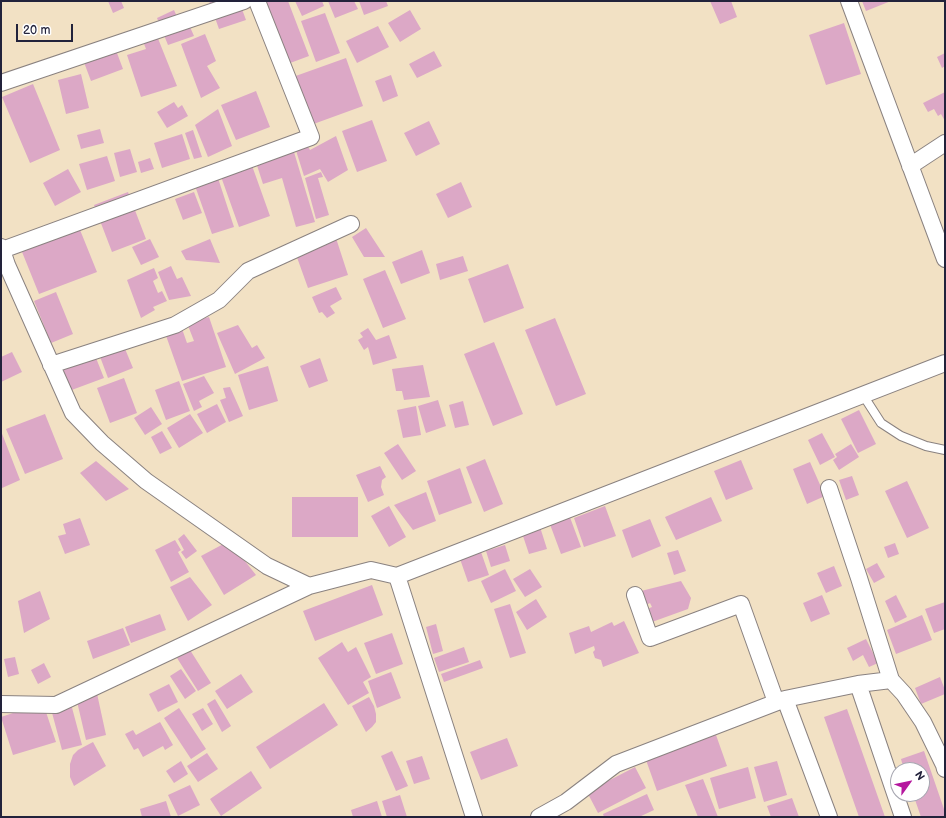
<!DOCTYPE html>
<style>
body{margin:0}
#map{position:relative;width:946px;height:818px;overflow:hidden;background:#f2e1c4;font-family:"Balsamiq Sans",sans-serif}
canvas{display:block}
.frame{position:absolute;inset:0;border:2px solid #22223b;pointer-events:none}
.north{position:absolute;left:890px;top:762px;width:40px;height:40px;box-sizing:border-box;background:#fff;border:1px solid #a7a7b1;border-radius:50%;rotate:57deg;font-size:11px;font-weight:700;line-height:16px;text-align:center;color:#22223b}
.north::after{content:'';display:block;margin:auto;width:14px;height:18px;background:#b5179e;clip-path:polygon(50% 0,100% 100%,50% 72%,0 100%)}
.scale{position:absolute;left:16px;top:24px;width:57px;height:18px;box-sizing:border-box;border:2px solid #22223b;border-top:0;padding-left:5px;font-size:12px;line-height:14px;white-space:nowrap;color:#22223b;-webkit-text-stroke:3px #fff;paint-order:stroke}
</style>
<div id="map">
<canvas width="946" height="818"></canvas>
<div class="frame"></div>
<div class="north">N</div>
<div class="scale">20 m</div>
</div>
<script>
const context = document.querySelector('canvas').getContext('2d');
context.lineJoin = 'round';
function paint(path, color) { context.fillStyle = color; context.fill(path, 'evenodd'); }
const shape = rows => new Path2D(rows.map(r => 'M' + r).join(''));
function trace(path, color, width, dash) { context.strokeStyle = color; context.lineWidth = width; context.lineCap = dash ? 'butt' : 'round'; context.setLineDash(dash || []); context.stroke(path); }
const building = shape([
 [108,1,121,1,124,8,113,13],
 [209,1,239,1,246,20,219,29],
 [257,1,288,1,309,56,282,66],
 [295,1,322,1,324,6,302,16],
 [328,1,354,1,358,9,335,18],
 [359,1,386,1,388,6,364,15],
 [710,1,731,1,737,17,720,24],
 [862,1,891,1,866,11],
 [174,10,179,21,186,18,194,36,168,45,157,18],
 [410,10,421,29,400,42,388,23],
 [325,13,340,53,316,62,301,21],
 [844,23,861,74,826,85,809,35],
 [153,26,177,86,141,97,127,55,146,49,139,31],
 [378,26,389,47,357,63,346,41],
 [205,34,216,61,207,66,220,88,201,98,181,44],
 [111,37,123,69,91,81,79,49],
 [434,51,442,66,417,78,409,64],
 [945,53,945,66,942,68,937,57],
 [346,58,363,106,308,126,290,78],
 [81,74,89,108,66,114,58,80],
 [391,75,398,96,383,102,375,81],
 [33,84,60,150,30,163,2,97],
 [256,91,270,127,236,140,221,105],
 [945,92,945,121,941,114,938,116,934,109,928,112,923,103],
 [174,102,178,108,182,105,188,116,167,128,157,112],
 [218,109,232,146,208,157,195,125],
 [372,120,387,161,357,172,342,131],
 [429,121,440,144,416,156,404,133],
 [100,129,104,143,81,149,77,135],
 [193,130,202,157,194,159,185,133],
 [182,134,190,159,162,168,154,143],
 [336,136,348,170,328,182,320,169,304,176,293,141,302,137,310,150],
 [291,142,315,222,296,227,282,178,263,184,253,153],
 [130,149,137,172,120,177,114,153],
 [107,156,115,181,87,190,79,164],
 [150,158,154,169,141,173,138,162],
 [250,160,270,216,239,227,219,171],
 [68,169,81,192,55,206,43,183],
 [216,172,234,227,212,234,193,180],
 [321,172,323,177,318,178,329,215,316,219,305,178],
 [461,182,472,207,448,218,436,194],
 [128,192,146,239,112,252,94,205],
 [194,192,202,213,183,220,175,199],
 [74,215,97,272,39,294,16,237],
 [366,228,385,257,364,257,352,237],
 [335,235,348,275,308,288,294,249],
 [150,239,159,257,141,265,132,247],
 [210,239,220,263,186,260,181,251],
 [422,250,430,273,401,284,392,262],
 [463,256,468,271,440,280,436,264],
 [508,264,524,308,484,323,468,279],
 [171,266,177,279,182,277,191,296,169,300,158,272],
 [154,268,158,278,153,281,158,293,162,291,167,301,153,307,155,310,141,318,127,280],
 [385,270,406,319,383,328,363,279],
 [336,287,342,299,330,306,335,313,327,318,322,312,319,313,312,297],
 [56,292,73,334,51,343,34,301],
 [209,317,226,367,182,381,164,330,181,326,187,343,194,341,187,323],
 [555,318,586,394,556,406,525,330],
 [238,325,252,348,257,345,265,358,235,374,217,333],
 [368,328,376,340,389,335,397,358,373,365,368,347,364,350,358,340,363,337,360,333],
 [494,342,523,414,493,426,464,354],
 [123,344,133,368,108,378,99,354],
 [92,348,104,378,69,391,57,360],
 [12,352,22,372,1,382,1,357],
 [320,358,328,381,309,388,300,366],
 [423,365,430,397,404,400,402,391,396,391,392,369],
 [268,366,278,401,249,410,238,375],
 [204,376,214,393,199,401,202,407,194,411,183,384],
 [124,378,137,413,110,423,97,388],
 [179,381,190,411,166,420,155,390],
 [230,387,243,416,229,422,220,400,226,398,223,388],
 [438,400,446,426,426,433,418,406],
 [463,401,469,425,455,428,449,405],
 [217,404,226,422,207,433,197,414],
 [416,406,421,435,403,438,397,410],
 [151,407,162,424,145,435,134,418],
 [859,410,876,444,858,453,841,419],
 [45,414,63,459,25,474,6,429],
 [190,414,203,433,179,448,167,428],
 [1,431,20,480,2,488,1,486],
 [162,431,172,448,160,454,151,437],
 [822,433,835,457,820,465,808,440],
 [398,444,416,471,402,480,384,453],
 [851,444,859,457,839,470,833,460,837,457,835,454],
 [485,459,503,504,484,512,466,467],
 [741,460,753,489,726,500,714,471],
 [96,461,129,489,106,501,80,473],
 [810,462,825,496,807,504,793,469],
 [380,466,386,477,382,480,381,487,384,495,368,502,356,475],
 [460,468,472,503,439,515,427,481],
 [852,476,859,495,846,500,839,480],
 [907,481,929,528,907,538,885,491],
 [426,492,436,521,413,530,394,505],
 [292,497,358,497,358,537,292,537],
 [711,497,722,521,676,540,665,517],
 [389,506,406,537,389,547,371,516],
 [605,506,616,536,584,547,574,518],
 [568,512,581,547,561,554,548,519],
 [80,518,90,545,65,554,58,536,66,534,63,524],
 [650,519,661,546,632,558,622,530],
 [540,527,547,549,529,554,522,533],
 [184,534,197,551,186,559,181,552,184,550,178,539],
 [175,540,181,550,178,552,189,572,171,582,155,550],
 [229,541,256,575,224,595,201,556],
 [895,543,899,554,888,558,884,547],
 [505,545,510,561,491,567,486,551],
 [678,550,686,571,674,575,667,553],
 [481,552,489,575,468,582,460,559],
 [877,563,885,577,874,583,866,569],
 [834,566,842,586,826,593,817,573],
 [505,569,516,591,491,603,481,581],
 [530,569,542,587,525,597,513,579],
 [190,577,212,605,188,621,170,587],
 [681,581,691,598,688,609,652,622,647,609,652,607,650,603,646,605,641,591],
 [372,585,383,615,315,641,303,611],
 [40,591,50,619,24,633,18,601],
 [822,595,830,614,811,622,803,603],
 [896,595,907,617,895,623,885,601],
 [536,599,547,617,527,630,516,612],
 [945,602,945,629,934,633,925,609],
 [510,604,526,653,510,658,494,609],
 [160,614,166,630,131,643,125,627],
 [922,615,932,640,896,654,887,630],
 [624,621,639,653,603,667,601,660,595,658,593,652,595,650,594,646,575,654,569,633,589,626,591,632,612,622,614,626],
 [436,624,443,651,433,654,426,627],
 [123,628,130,645,93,659,87,641],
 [392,633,403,664,376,674,364,643],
 [866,639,878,663,869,667,863,655,853,661,847,648],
 [342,642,348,652,356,647,371,677,363,682,369,693,348,705,318,658],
 [464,647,469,662,439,672,434,658],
 [190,650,211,683,198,691,177,658],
 [15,657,19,674,8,677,4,659],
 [480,660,483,668,444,682,441,674],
 [44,663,51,677,38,684,31,670],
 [181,669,196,691,185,699,170,676],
 [391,672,401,698,377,708,368,681],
 [241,674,253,692,227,709,215,691],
 [940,677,945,690,945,694,921,704,915,688],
 [169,684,178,702,158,712,149,694],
 [96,689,106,735,86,740,75,693],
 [369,697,374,706,376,714,376,722,372,727,366,732,352,706],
 [215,699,231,726,222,732,207,704],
 [43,703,56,742,13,755,1,717],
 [324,703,338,725,270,769,256,747],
 [71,704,82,745,62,750,51,709],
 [179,708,206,749,191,759,164,718],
 [203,708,213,724,202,731,192,714],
 [847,709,885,817,859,817,824,717],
 [160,722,173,745,165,750,163,746,143,757,138,748,134,750,125,734,133,730,136,735],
 [716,735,727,766,657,791,646,760],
 [507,738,518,766,481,780,470,752],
 [93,742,106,766,74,786,70,777,70,764,73,755,78,750],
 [392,751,408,786,396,791,381,756],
 [924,751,945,812,945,817,921,817,913,794,922,794,922,770,904,770,901,759],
 [207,753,218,769,198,782,187,766],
 [422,756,430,779,414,784,406,761],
 [181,761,188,774,174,783,166,771],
 [777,761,787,795,764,802,754,767],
 [635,767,646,788,598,813,587,792],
 [748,767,756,798,719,809,710,778],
 [251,771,262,788,221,816,210,799],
 [703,779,718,817,698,817,685,785],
 [190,785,200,805,178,816,168,795],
 [647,794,654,810,639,817,604,817,603,814],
 [400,795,407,817,387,817,382,801],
 [792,798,799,817,771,817,767,806],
 [166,801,171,817,142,817,140,809],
 [377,801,382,817,353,817,351,810]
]);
const lane = shape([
 [863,395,881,423,901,436,926,446,945,450]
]);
const street = shape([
 [849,1,945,259],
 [1,83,244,1],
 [910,166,945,143],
 [1,247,7,265,73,413,102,443,146,481,267,566,309,586,371,570,397,576,945,363],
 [2,250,311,137,257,1],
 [51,365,175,325,219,300,248,271,351,224],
 [829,488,859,578,891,680],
 [397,576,474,817],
 [635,595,650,638,741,604,776,702],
 [858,684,903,817],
 [785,699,829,817],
 [1,704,56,705,309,586],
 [539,817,566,802,616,764,785,699,858,684,891,680,904,694,923,722,944,765,945,769]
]);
paint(building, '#dca8c6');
trace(lane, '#8a8280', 10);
trace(street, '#8a8280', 18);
trace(lane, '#fff', 8);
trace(street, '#fff', 16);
</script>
